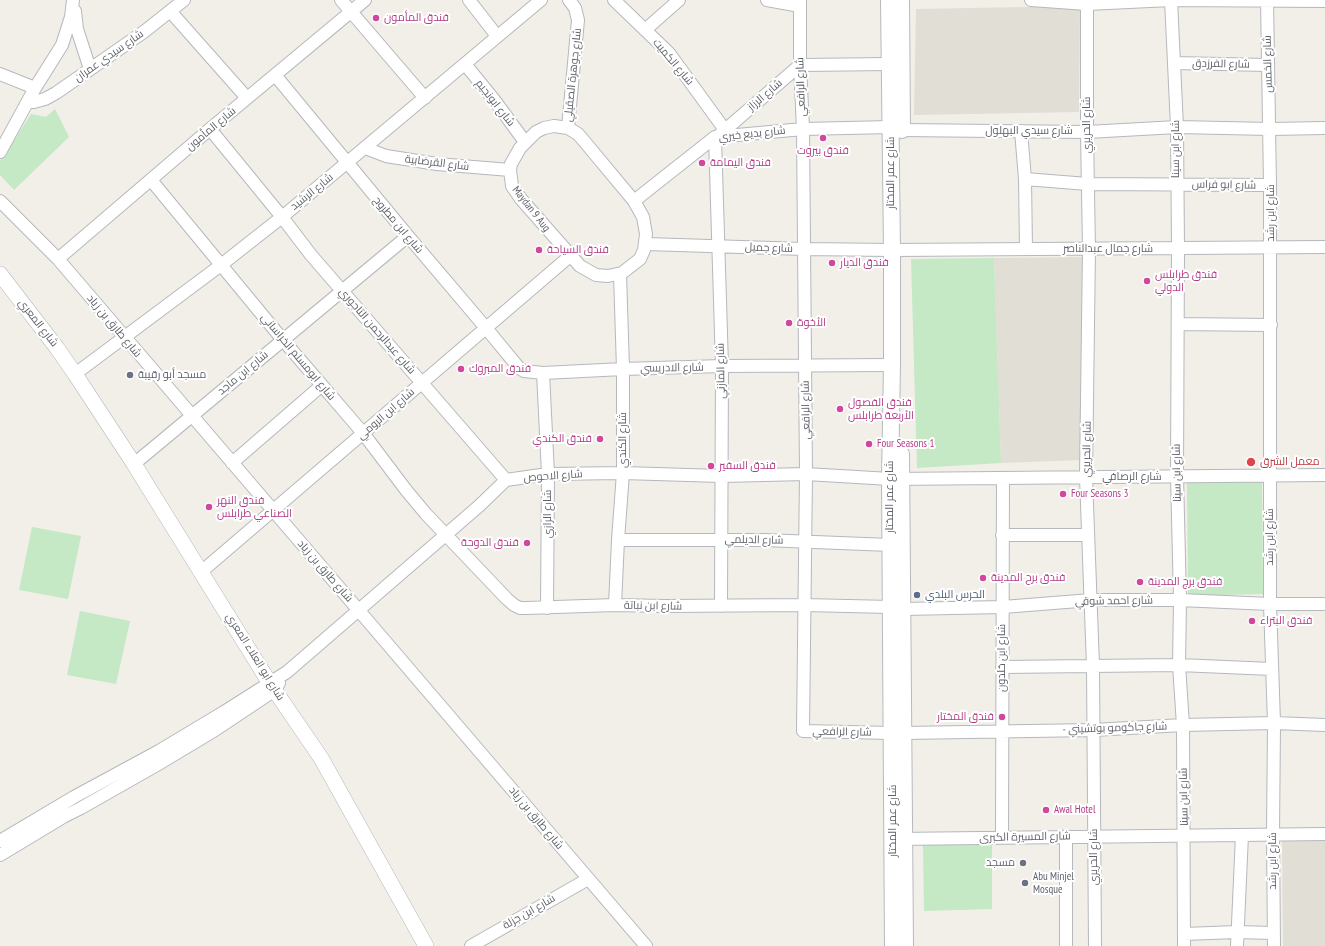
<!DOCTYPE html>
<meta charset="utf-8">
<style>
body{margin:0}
canvas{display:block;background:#f1efe8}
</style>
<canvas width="1325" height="946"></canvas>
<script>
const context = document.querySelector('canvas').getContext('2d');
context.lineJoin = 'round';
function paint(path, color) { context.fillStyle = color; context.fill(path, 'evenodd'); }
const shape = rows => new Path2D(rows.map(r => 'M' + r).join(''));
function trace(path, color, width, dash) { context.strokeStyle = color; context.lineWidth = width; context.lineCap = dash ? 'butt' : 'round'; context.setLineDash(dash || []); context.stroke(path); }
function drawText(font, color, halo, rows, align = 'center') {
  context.font = font + ' "PT Sans Narrow",Cairo,sans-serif'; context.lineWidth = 4; context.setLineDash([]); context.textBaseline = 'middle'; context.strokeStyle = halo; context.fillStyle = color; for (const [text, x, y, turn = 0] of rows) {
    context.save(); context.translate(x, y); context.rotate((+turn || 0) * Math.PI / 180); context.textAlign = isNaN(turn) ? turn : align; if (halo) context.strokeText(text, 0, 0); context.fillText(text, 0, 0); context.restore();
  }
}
const education = shape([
 [1080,6,1079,112,914,115,916,9],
 [1082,257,1081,460,1001,463,994,258],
 [1282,840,1325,840,1325,946,1283,946]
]);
const green = shape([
 [55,109,69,137,14,190,0,175,0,161,31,114,46,117],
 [994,258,1001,463,917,468,911,259],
 [1262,479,1263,594,1188,596,1187,481],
 [32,527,81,536,68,599,19,590],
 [80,611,130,621,116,684,67,675],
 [992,843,992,909,924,911,923,844]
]);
const minor = shape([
 [341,0,425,98],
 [469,0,497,36],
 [614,0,669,53,725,130],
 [767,0,800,6],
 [800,0,800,65,803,129,806,474,803,731,892,733],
 [1031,0,1087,4,1171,0,1325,1],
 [1087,0,1087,132,1089,249,1086,477,1093,666,1095,946],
 [1171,0,1177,127,1178,248,1177,476,1180,600,1179,665,1183,725,1184,946],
 [1267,0,1270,185,1270,604,1274,723,1273,835,1274,946],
 [75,11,77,29,90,69],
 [170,11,247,98],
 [645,30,679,0],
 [1174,63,1268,65],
 [465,64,495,101,525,142],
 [0,74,35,88],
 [275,75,408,236,486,328,519,368,524,371,543,373,623,369,722,366,892,365],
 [28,102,34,102,45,99,56,93,145,31,184,0],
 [554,126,568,128,578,134,584,141,634,201,643,217,646,234,644,250,640,259,622,273,608,276,596,275,580,266,521,199,512,186,510,170,511,164,520,148,536,132,544,128,554,126],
 [568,128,578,20,575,8,569,0],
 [210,129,282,217,311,255,506,480],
 [902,130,1087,132,1177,127,1270,129,1325,128],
 [1021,131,1025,179,1026,249],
 [715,137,722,366,721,606],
 [717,137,800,65,890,64],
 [365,148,386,156,437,164,510,170],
 [0,152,35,88,62,45,71,17,73,0],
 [1025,179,1088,184,1270,185],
 [151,180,283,340,363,433,406,490,426,514,507,599,514,605,520,608,526,608,615,605,665,606,804,605,891,607],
 [0,201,58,259,646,946],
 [634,201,715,137,803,129,891,127],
 [646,244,804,249,892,250,1325,247],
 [58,259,210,129,365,0],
 [1178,324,1271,325],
 [543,373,548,474,547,608],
 [75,374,221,265,282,217,541,0],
 [232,463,321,386],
 [134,464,408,236],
 [1002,535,1087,535],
 [618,540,764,540,890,545],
 [201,572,570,256],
 [615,605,618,540,623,473,623,369,620,274],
 [903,609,1003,607,1091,600,1180,600,1270,604,1325,604],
 [1002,667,1179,665,1272,669],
 [904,733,1093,730,1183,725,1274,723,1325,725],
 [1066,836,1066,946],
 [1002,837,1003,478],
 [896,839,1325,834],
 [0,841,74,797,159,751,224,712,287,672,479,506,506,480,548,474,623,473,721,476,806,474,890,479,1325,475],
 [0,855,63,817,81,808,155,766,215,730,275,690,279,683],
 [1184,934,1237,932,1273,933],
 [471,946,588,879],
 [1237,946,1242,835]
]);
const tertiary = shape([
 [0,274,57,348,75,374,134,464,269,682,321,758,426,946]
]);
const secondary = shape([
 [889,0,892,250,892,365,890,479,893,946],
 [901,0,902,130],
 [901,454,905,946]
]);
const markers = [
 [376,18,4,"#d1479c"],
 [823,138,4,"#d1479c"],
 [702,163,4,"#d1479c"],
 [539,250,4,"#d1479c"],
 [832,263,4,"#d1479c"],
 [1147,281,4,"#d1479c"],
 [789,323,4,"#d1479c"],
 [461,369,4,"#d1479c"],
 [130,375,4,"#6b7280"],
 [840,409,4,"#d1479c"],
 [600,439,4,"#d1479c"],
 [869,444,4,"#d1479c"],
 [1251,462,5,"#e0444e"],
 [711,466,4,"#d1479c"],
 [1063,494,4,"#d1479c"],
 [209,507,4,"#d1479c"],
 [527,543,4,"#d1479c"],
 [983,578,4,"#d1479c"],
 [1140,582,4,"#d1479c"],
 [917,595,4,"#5c6f8a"],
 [1252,621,4,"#d1479c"],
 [1002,717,4,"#d1479c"],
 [1046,810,4,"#d1479c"],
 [1023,863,4,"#6b7280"],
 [1025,883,4,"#6b7280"]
];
const hotelNames = [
 ["فندق المأمون",384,18],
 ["فندق بيروت",823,151,"center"],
 ["فندق اليمامة",710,163],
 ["فندق السياحة",547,250],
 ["فندق الديار",840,263],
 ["فندق طرابلس",1155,275],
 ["الدولي",1155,288],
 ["الأخوة",797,323],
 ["فندق المبروك",469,369],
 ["فندق الفصول",848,403],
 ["الأربعة طرابلس",848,416],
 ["فندق الكندي",592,439,"right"],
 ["Four Seasons 1",877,444],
 ["فندق السفير",719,466],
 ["Four Seasons 3",1071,494],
 ["فندق النهر",217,501],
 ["الصناعي طرابلس",217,514],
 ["فندق الدوحة",519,543,"right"],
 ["فندق برح المدينة",991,578],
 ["فندق برج المدينة",1148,582],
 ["فندق البتراء",1260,621],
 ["فندق المختار",994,717,"right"],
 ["Awal Hotel",1054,810]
];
const streetNames = [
 ["شارع سيدي عمران",109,56,-35],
 ["شارع الكميت",673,62,50],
 ["شارع الفرزدق",1221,64,1],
 ["شارع الخمس",1268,64,-91],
 ["شارع جوهرة الصقيلي",573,75,-84],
 ["شارع الرافعي",801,87,-92],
 ["شارع الرزاز",765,95,-41],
 ["شارع ابونجيم",495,103,52],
 ["شارع الحريري",1087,125,-90],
 ["شارع المأمون",211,129,-40],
 ["شارع سيدي البهلول",1029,131],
 ["شارع بديع خيري",752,134,-6],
 ["شارع ابن سينا",1176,149,-90],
 ["شارع القرضابية",437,163,7],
 ["شارع عمر المختار",891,173,-90],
 ["شارع ابو فراس",1224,185,1],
 ["شارع الرشيد",312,192,-39],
 ["Maydan 9 Aug",531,209,52],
 ["شارع ابن رشد",1271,213,-90],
 ["شارع ابن مطروح",398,225,50],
 ["شارع جميل",769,248,2],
 ["شارع جمال عبدالناصر",1108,249],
 ["شارع المعري",38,323,52],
 ["شارع طارق بن زياد",114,326,50],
 ["شارع عبدالرحمن التاجوري",377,331,49],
 ["شارع ابومسلم الخراساني",298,357,50],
 ["شارع الادريسي",672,368,-1],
 ["شارع المازني",721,371,-91],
 ["شارع ابن ماجد",243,373,-40],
 ["شارع الرافعي",806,410,-91],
 ["شارع ابن الرومي",386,414,-41],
 ["شارع الكندي",623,440,-90],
 ["شارع الحريري",1087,449,-89],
 ["شارع ابن سينا",1177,473,-91],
 ["شارع الاحوص",553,476,-4],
 ["شارع الرصافي",1132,477],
 ["شارع عمر المختار",890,497,-90],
 ["شارع الرازي",548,514,-90],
 ["شارع ابن رشد",1270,537,-90],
 ["شارع الديلمي",754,540,1],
 ["شارع طارق بن زياد",325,571,49],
 ["شارع احمد شوقي",1114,601,-1],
 ["شارع ابن نباتة",653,606,1],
 ["شارع ابو العلاء المعري",255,657,58],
 ["شارع ابن خلدون",1002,658,-90],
 ["- شارع جاكومو بوتشيني",1115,728,-2],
 ["شارع الرافعي",842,732,1],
 ["شارع ابن سينا",1184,797,-91],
 ["شارع طارق بن زياد",536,818,50],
 ["شارع عمر المختار",893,821,-90],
 ["شارع المسيرة الكبرى",1025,837,-1],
 ["شارع الحريري",1094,857,-90],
 ["شارع ابن رشد",1273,861,-90],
 ["شارع ابن جزلة",529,912,-30]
];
const worshipNames = [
 ["مسجد أبو رقيبة",138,375],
 ["مسجد",1015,863,"right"],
 ["Abu Minjel",1033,877],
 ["Mosque",1033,890]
];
const healthNames = [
 ["معمل الشرق",1260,462]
];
const serviceNames = [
 ["الحرس البلدي",925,595]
];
paint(education, '#e1ded6');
paint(green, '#c5e8c5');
trace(minor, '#b5b8bc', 14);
trace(tertiary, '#b5b8bc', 16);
trace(secondary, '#b6babf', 18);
trace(minor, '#fff', 12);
trace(tertiary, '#fff', 15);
trace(secondary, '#fff', 16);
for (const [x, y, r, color] of markers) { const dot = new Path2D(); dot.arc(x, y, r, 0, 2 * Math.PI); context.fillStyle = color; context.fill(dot); trace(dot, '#fff', 1.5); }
drawText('11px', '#b23c85', '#fff', hotelNames, 'left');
drawText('11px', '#5f6368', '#fff', streetNames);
drawText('11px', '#5b616d', '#fff', worshipNames, 'left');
drawText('11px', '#be3a42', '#fff', healthNames, 'left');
drawText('11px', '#4e5e75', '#fff', serviceNames, 'left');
</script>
